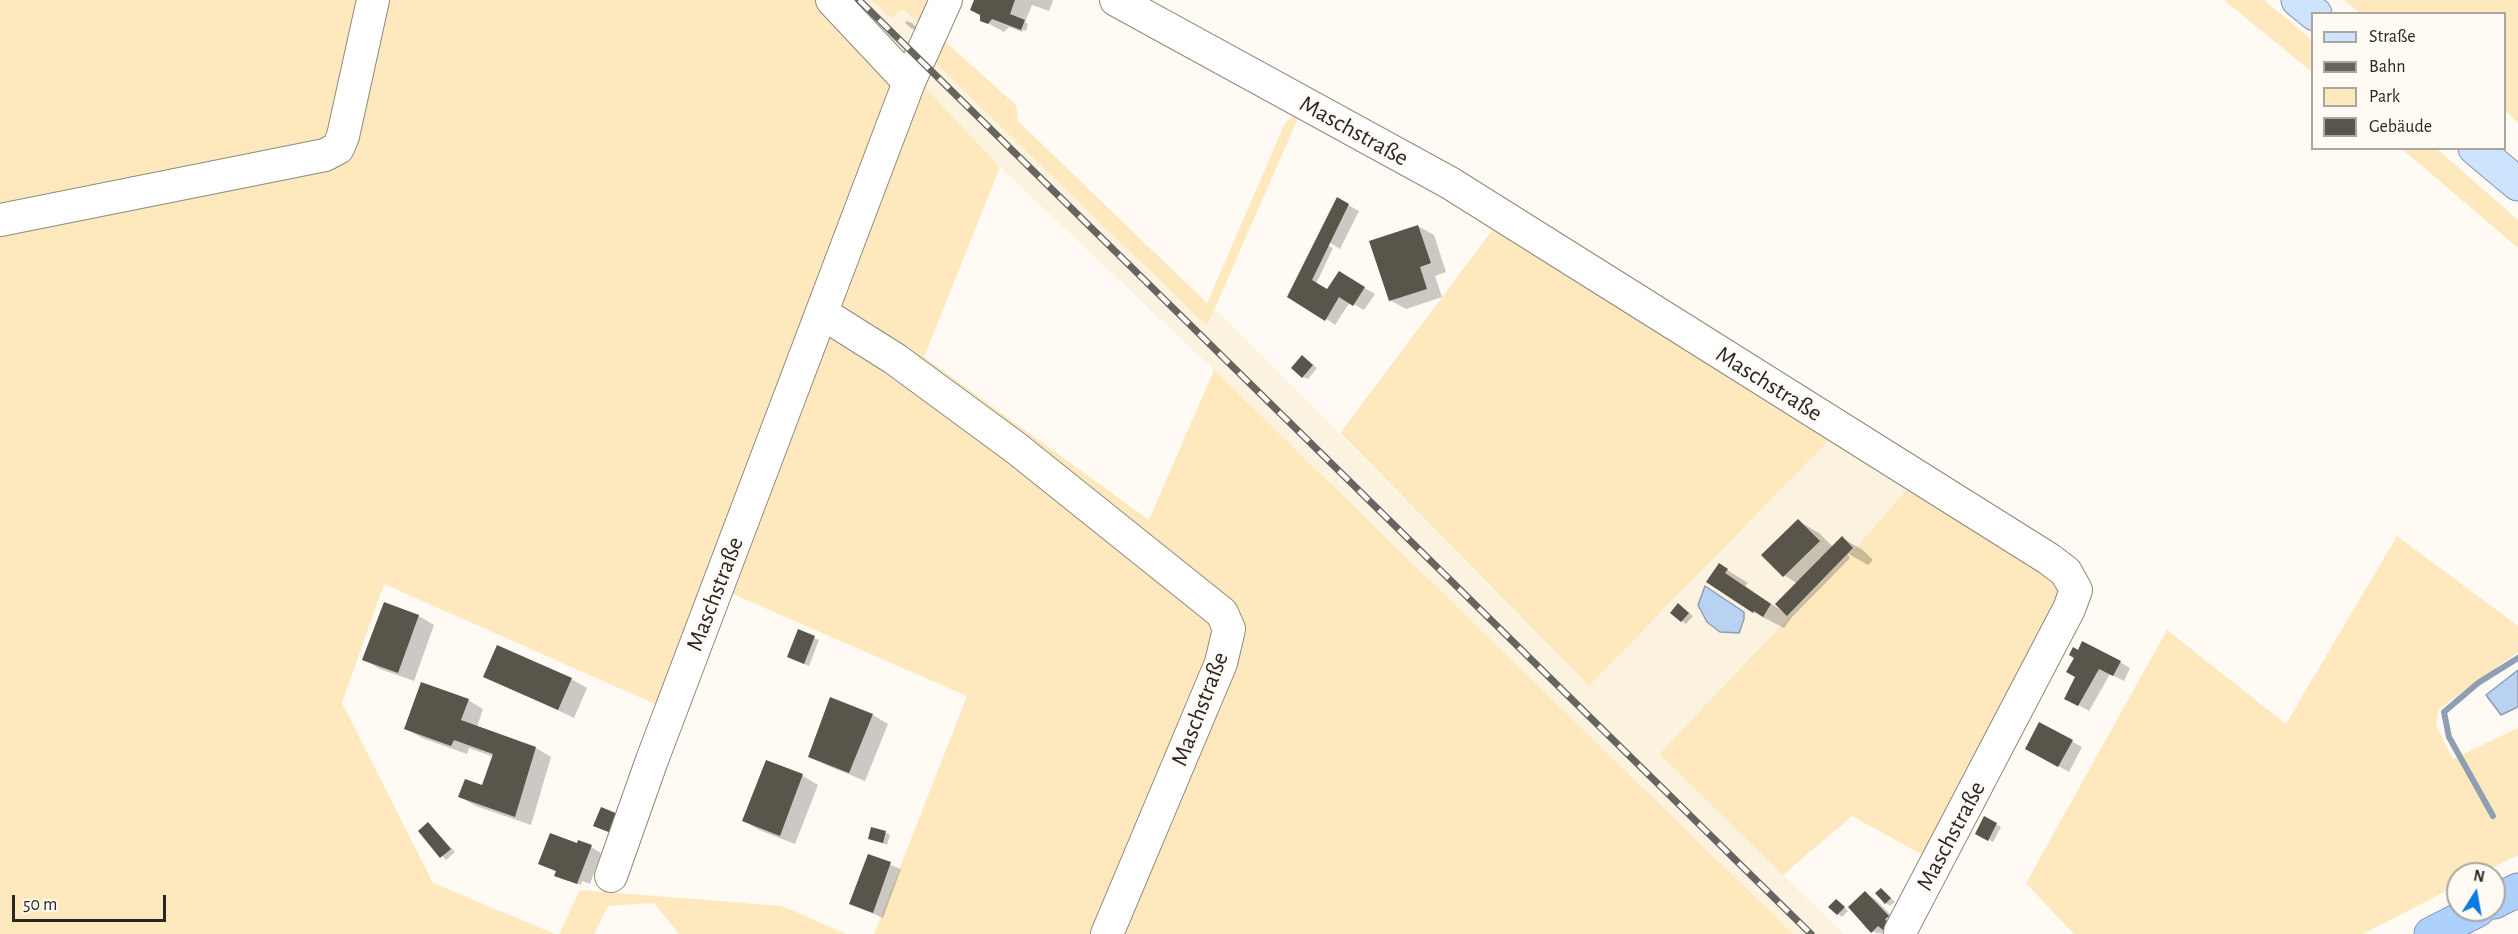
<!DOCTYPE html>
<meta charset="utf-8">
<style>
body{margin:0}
#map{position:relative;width:2518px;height:934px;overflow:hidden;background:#fffbf4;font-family:"Alegreya Sans",sans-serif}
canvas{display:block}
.legend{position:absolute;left:2311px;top:12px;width:195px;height:138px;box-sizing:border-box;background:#fffbf4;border:2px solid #a9a6a0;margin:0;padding:8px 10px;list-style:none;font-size:18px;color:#292722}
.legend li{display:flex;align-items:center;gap:12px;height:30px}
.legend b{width:30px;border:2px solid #a9a6a0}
.north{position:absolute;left:2446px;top:862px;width:60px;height:60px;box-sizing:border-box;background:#fffbf4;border:2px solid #a9a6a0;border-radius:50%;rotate:11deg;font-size:16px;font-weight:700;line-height:24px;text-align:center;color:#292722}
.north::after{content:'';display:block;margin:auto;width:21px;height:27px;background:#0d7ae2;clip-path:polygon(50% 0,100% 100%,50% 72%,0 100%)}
.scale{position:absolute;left:12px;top:895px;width:154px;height:27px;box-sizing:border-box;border:3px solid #292722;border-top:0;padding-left:8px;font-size:18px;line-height:21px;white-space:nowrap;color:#292722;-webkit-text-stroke:4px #fffbf4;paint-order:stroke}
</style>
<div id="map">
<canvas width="2518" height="934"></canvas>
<ul class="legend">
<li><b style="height:8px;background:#cee3fd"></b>Straße</li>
<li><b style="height:8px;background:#66645e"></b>Bahn</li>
<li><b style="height:16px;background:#fde9bd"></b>Park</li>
<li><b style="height:16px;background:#5a554b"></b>Gebäude</li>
</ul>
<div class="north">N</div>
<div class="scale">50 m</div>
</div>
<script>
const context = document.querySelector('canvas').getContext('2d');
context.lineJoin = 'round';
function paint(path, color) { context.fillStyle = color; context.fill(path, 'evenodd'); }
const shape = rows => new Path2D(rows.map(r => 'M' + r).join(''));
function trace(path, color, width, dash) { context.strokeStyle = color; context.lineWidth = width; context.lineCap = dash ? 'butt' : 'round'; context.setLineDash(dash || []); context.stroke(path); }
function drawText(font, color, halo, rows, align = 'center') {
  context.font = font + ' "Alegreya Sans",sans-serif'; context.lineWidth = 6; context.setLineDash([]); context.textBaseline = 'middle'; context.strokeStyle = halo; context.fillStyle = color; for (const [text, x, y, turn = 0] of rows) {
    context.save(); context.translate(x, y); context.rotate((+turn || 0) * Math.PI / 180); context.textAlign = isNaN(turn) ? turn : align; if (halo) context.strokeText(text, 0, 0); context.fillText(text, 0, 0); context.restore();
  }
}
const built = shape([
 [843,0,872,0,891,18,901,9,927,29,919,47,1207,326,1215,309,1589,686,1833,436,1910,486,1859,544,1659,754,1844,934,1793,934,1214,370,1000,167]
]);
const green = shape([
 [0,0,843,0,1000,167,924,357,1149,520,1214,370,1793,934,874,934,967,696,728,592,664,708,384,584,342,703,433,883,555,934,0,934],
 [872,0,939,0,927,29,902,9,891,18],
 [2224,0,2264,0,2312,40,2312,72],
 [2344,0,2518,0,2518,123,2505,111,2504,14,2360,13],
 [942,39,1016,105,1018,121,1207,303,1285,123,1302,109,1207,326,929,57],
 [2402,149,2437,149,2518,220,2518,248],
 [1499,221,1833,436,1589,686,1340,433],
 [1910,486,1965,518,2063,588,1932,860,1852,816,1783,875,1659,754,1859,544],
 [2397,536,2518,626,2518,652,2439,709,2436,725,2453,759,2518,728,2518,855,2480,874,2458,874,2458,885,2363,934,2074,934,2026,883,2167,630,2286,724],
 [580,890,782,906,846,934,679,934,654,903,608,906,594,934,559,934]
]);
const water = shape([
 [1705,586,1744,612,1744,619,1739,633,1720,632,1707,622,1698,605,1705,586],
 [2518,670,2518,707,2501,715,2486,695,2518,670]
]);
const shadow = shape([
 [975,0,1052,0,1053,1,1049,11,1032,5,1025,22,1028,24,1026,31,1023,30,1022,32,1009,27,1004,32,982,20],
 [907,21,912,23,917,28,915,30,911,28,905,23],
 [1337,199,1359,211,1340,249,1327,241,1327,245,1333,248,1316,284,1328,291,1339,273,1375,294,1364,310,1350,302,1335,325,1303,303],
 [1418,226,1434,235,1446,272,1435,276,1442,297,1406,309,1390,300],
 [1307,360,1317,368,1308,379,1303,377],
 [1798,521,1819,533,1833,547,1842,538,1863,550,1873,560,1868,565,1847,553,1850,558,1792,617,1784,628,1753,612,1719,565,1748,583,1745,586,1782,611,1798,584,1784,575],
 [385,604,419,616,434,625,414,681,380,669,364,660],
 [1683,608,1693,616,1686,624,1682,621],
 [799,631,819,640,809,666,793,659],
 [2078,652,2120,662,2130,668,2124,681,2110,674,2089,711,2066,698,2077,677],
 [485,676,571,679,587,688,574,718],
 [468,700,483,709,477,727,536,748,551,757,531,825,476,806,460,797,483,787,494,757,469,748,467,754,422,738,406,729],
 [873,715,888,724,865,781,826,765,810,756],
 [2040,724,2082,747,2069,772,2027,748],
 [767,762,803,776,818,785,795,844,759,830,744,821],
 [1985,818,2001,827,1993,842,1977,833],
 [429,824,455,852,446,860,420,831],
 [885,832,890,835,887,845,870,839],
 [578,845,591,847,601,853,590,884,582,881,581,885,561,878,557,872,540,864],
 [869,856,901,869,883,918,851,904],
 [1881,889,1895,902,1890,906,1886,903],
 [1865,893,1875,899,1898,922,1886,934,1872,932,1850,907],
 [1837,900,1848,911,1842,917,1838,914]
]);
const stream = shape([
 [2493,816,2449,737,2444,712,2478,683,2518,658]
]);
const building = shape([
 [974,0,1015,0,1010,14,1025,20,1021,30,992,19,988,24,980,21,980,15,970,10],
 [1337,197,1349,204,1312,280,1327,289,1339,271,1365,287,1353,306,1339,297,1325,321,1287,297],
 [1418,225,1431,263,1420,267,1427,289,1389,301,1369,241],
 [1302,355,1313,365,1302,378,1291,368],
 [1798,519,1820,541,1783,577,1761,555],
 [1842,536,1853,548,1787,616,1775,604],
 [1719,563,1728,569,1725,573,1771,604,1763,617,1754,611,1753,613,1706,582],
 [384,602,419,615,398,673,362,660],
 [1678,603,1689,613,1681,622,1670,613],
 [798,629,815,636,804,664,787,657],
 [2082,641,2121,661,2113,676,2099,669,2078,706,2064,699,2075,677,2066,672,2074,658,2069,655,2073,647,2078,650],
 [497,645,572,678,558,710,483,677],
 [421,682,469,699,461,720,536,747,515,817,458,797,465,779,482,785,493,754,454,740,451,746,404,729],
 [830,697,873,714,849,773,808,757],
 [2039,722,2073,740,2058,767,2025,749],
 [766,760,803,774,780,836,742,821],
 [601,807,618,814,611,833,593,826],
 [1984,816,1997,823,1988,841,1975,834],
 [428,822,451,849,440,858,418,831],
 [871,827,886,831,883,843,868,839],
 [550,833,577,843,578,840,592,845,577,884,554,876,556,871,538,864],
 [868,854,891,862,873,913,849,904],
 [1881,888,1891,898,1885,904,1875,893],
 [1865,891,1889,916,1885,919,1889,924,1883,930,1878,926,1871,933,1848,907],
 [1836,899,1845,907,1837,915,1828,907]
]);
const minor = shape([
 [832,0,909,82],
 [1116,0,1450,183,2049,559,2066,572,2076,590,2069,609,1900,932],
 [0,220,325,155,338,148,343,136,373,0],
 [822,313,895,359,1016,448,1222,613,1229,629,1221,663,1107,934],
 [611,876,652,760,909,82,946,0]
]);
const major = shape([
 [2298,0,2315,14],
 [2475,148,2518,184]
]);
const highway = shape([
 [2494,902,2518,890],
 [2431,934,2478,910]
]);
const rail = shape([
 [859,0,1811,934]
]);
const streetNames = [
 ["Maschstraße",1354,131,29],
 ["Maschstraße",1769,384,32],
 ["Maschstraße",715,594,-69],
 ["Maschstraße",1200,709,-69],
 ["Maschstraße",1951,836,-62]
];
paint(built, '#fbf2df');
paint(green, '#fde9bd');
paint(water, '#b9d2f2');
trace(water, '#8e9fb4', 1.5);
paint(shadow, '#0003');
trace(stream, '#8e9fb4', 6);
paint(building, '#5a554b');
trace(minor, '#8e897e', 34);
trace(major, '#7f95b0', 35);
trace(highway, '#7f95b0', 35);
trace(minor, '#fff', 32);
trace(major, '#cee3fd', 33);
trace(highway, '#add0fc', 33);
trace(rail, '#66645e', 7);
trace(rail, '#fffbf4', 4.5, [14]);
drawText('24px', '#292722', '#fffbf4', streetNames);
</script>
